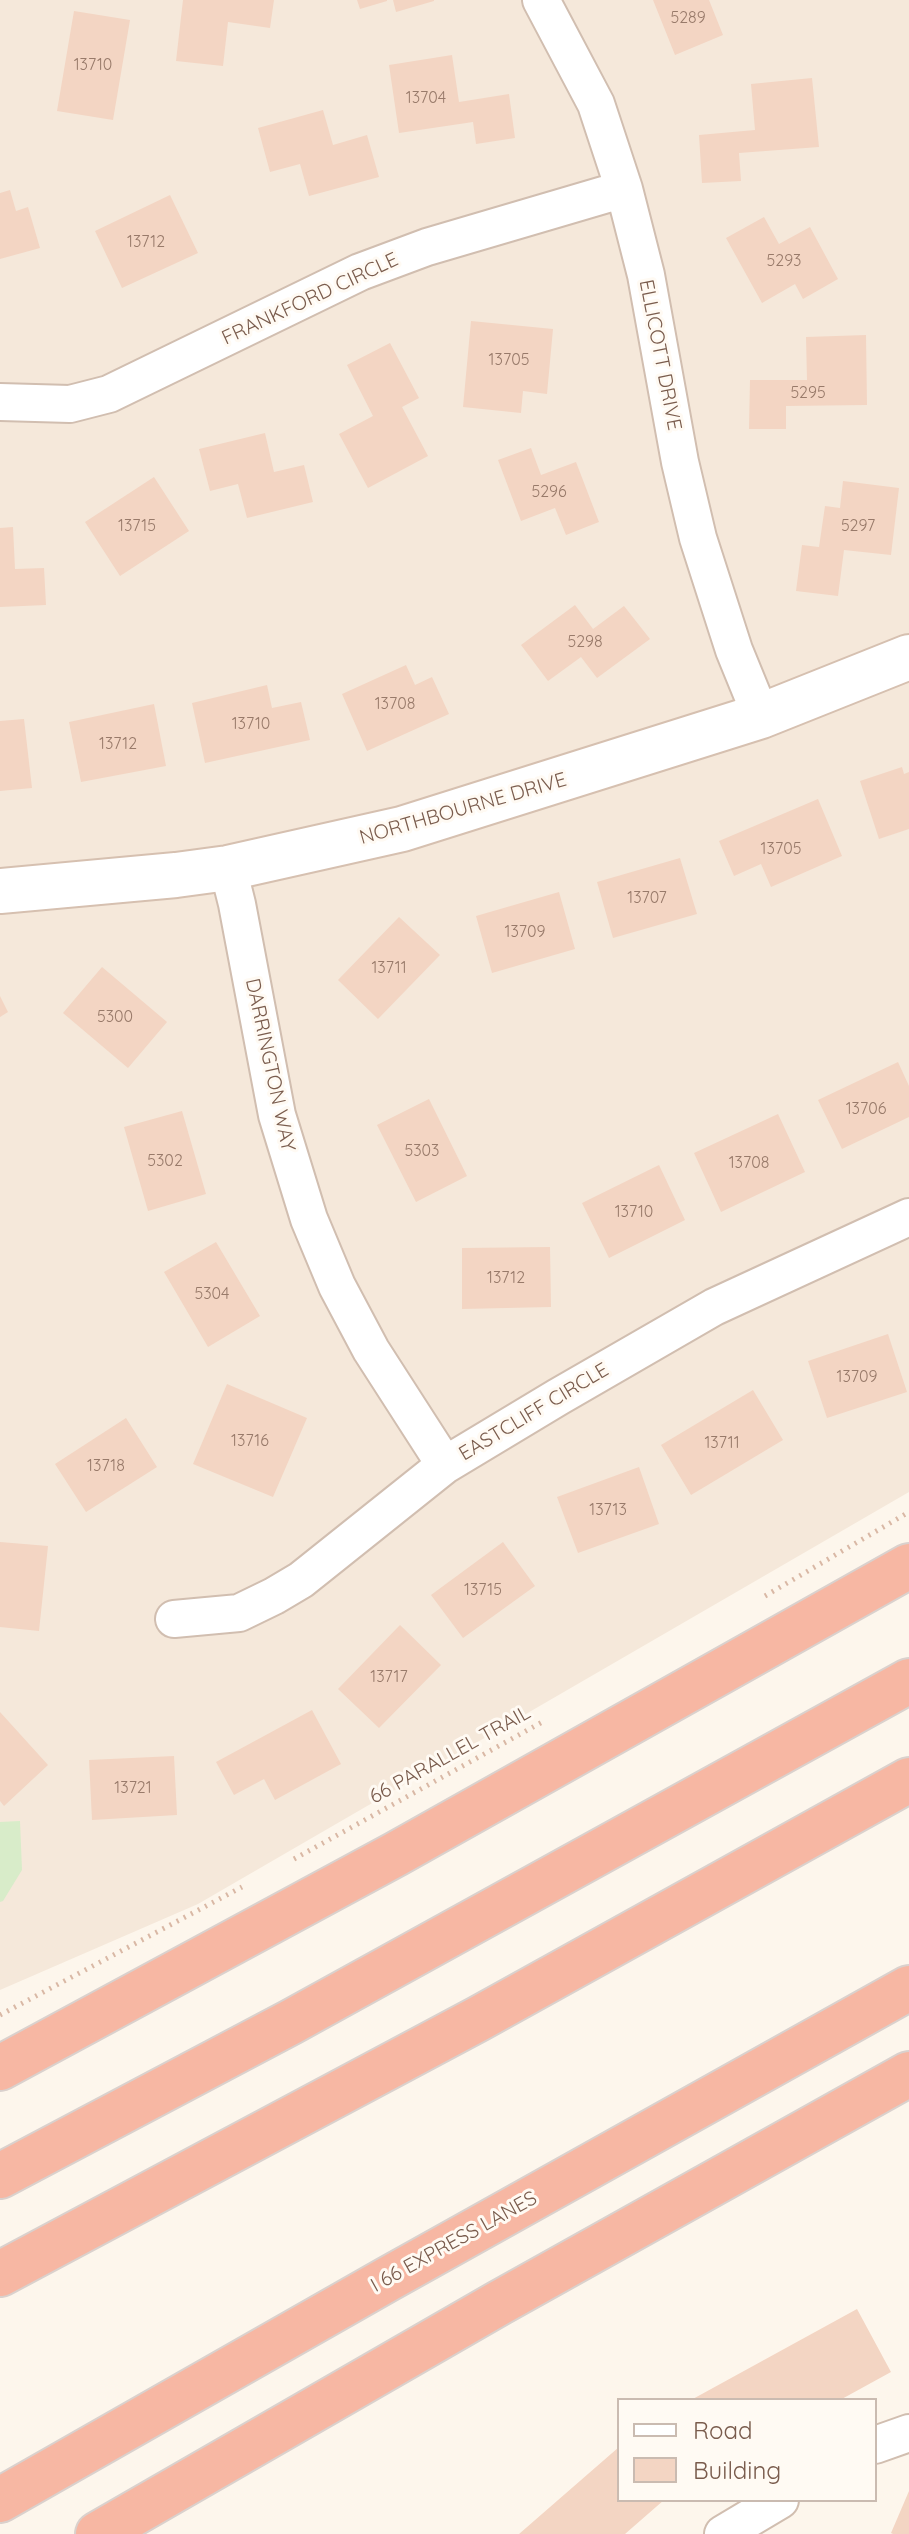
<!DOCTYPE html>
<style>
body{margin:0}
#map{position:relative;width:909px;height:2534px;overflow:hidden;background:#fdf6ec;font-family:Quicksand,sans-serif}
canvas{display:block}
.legend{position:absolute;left:617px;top:2398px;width:260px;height:104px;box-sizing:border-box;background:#fffaf3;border:2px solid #cabbb1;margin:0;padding:10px 14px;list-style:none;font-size:24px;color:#7a5c4d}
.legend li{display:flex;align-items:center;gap:16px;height:40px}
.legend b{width:40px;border:2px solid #cabbb1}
</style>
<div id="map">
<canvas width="909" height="2534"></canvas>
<ul class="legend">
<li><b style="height:10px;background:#fff"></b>Road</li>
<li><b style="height:22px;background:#f3d5c3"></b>Building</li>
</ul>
</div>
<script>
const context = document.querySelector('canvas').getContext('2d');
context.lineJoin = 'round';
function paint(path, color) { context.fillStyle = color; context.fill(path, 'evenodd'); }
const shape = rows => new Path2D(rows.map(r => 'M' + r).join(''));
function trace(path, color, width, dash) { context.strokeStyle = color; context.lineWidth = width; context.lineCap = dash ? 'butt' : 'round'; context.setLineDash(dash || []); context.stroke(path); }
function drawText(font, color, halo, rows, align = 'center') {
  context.font = font + ' Quicksand,sans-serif'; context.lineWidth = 6; context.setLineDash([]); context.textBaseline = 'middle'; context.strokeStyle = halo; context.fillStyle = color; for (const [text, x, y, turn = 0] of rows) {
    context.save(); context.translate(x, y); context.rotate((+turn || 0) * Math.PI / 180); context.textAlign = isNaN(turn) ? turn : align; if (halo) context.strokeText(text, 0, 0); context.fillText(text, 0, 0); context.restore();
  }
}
const residential = shape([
 [0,0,909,0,909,1492,198,1904,0,1990]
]);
const green = shape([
 [20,1821,22,1870,3,1901,0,1902,0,1822]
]);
const building = shape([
 [183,0,274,0,270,28,228,22,223,66,176,61],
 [357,0,387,0,387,1,360,9],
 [393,0,434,0,434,1,396,12],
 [653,0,709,0,723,35,675,55],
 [74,11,130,20,113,120,57,111],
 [452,55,459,102,509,94,515,138,476,144,473,122,399,133,389,65],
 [812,78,819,147,739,153,741,181,702,183,699,135,755,130,751,84],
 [323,110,333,145,367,135,379,177,309,196,300,164,270,172,258,128],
 [10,190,16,211,28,207,40,248,0,259,0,193],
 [170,195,198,253,122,288,95,231],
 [764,217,779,244,810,227,838,279,803,299,795,284,762,303,726,238],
 [471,321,553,329,547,394,523,391,521,413,463,407],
 [866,335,867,405,786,406,786,429,749,429,750,380,807,380,806,337],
 [390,343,419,398,402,407,428,456,368,488,339,434,373,416,347,365],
 [265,433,274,472,304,465,313,502,247,518,238,484,210,491,199,449],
 [531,448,541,475,576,462,599,522,566,535,555,508,521,521,498,460],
 [154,477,189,531,120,576,85,522],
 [843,481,899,488,891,555,844,550,838,596,796,591,802,545,819,547,825,506,840,508],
 [13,527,15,569,44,568,46,605,0,607,0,528],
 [575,605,593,629,624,606,650,639,597,678,581,657,548,681,521,645],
 [406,665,415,685,432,677,449,714,367,751,342,694],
 [267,685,272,708,301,702,310,740,205,763,192,703],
 [154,704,166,766,81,782,69,722],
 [24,719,32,788,0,791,0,721],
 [902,767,904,774,909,772,909,829,879,839,860,781],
 [818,799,842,856,771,887,761,864,734,876,719,841],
 [680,858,697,914,613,938,597,882],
 [559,892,575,949,492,973,476,916],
 [399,917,440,955,378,1019,338,980],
 [102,967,167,1022,128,1068,63,1013],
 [0,996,8,1012,0,1017],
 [898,1062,909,1086,909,1117,842,1149,818,1100],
 [429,1099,467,1176,416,1202,377,1125],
 [182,1111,206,1194,148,1211,124,1127],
 [778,1114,805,1172,721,1212,694,1153],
 [659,1165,685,1220,609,1258,582,1203],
 [216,1242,260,1316,208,1347,164,1272],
 [550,1247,551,1307,462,1309,462,1248],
 [888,1334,907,1392,827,1418,808,1361],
 [227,1384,307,1418,273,1497,193,1464],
 [753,1390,783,1440,691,1495,661,1445],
 [126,1418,157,1467,86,1512,55,1464],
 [639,1467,659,1524,578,1553,557,1497],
 [0,1542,48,1546,39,1631,0,1627],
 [503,1542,535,1586,463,1638,431,1595],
 [400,1625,441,1665,379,1728,338,1689],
 [312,1710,341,1764,275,1800,264,1779,234,1795,216,1762],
 [0,1712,48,1765,4,1806,0,1801],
 [174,1756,177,1815,92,1820,89,1760],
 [857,2309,891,2372,840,2400,691,2400],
 [619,2447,619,2500,664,2500,625,2534,519,2534],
 [909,2491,909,2534,893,2534,891,2533]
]);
const path = shape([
 [765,1596,909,1512],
 [294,1859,544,1721],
 [0,2015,242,1887]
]);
const street = shape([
 [541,0,596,104,624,189,646,275,680,462,698,538,734,650,761,716],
 [0,402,70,404,109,394,360,272,427,247,624,189],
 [228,868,237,904,277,1115,309,1219,337,1286,371,1350,445,1465],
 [174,1619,239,1613,274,1596,301,1580,445,1465,558,1397,714,1307,909,1217],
 [875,2445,909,2433],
 [723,2534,780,2500]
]);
const secondary = shape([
 [0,891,176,875,228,868,402,829,761,716,909,657]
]);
const highway = shape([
 [0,2068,396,1854,909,1566],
 [0,2176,291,2022,909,1681],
 [0,2274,478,2019,909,1780],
 [0,2500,388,2279,909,1988],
 [98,2534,499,2303,909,2074]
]);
const numberNames = [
 ["5289",688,18],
 ["13710",93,65],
 ["13704",426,98],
 ["13712",146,242],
 ["5293",784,261],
 ["13705",509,360],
 ["5295",808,393],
 ["5296",549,492],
 ["13715",137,526],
 ["5297",858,526],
 ["5298",585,642],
 ["13708",395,704],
 ["13710",251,724],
 ["13712",118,744],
 ["13705",781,849],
 ["13707",647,898],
 ["13709",525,932],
 ["13711",389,968],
 ["5300",115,1017],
 ["13706",866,1109],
 ["5303",422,1151],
 ["5302",165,1161],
 ["13708",749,1163],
 ["13710",634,1212],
 ["13712",506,1278],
 ["5304",212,1294],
 ["13709",857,1377],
 ["13716",250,1441],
 ["13711",722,1443],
 ["13718",106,1466],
 ["13713",608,1510],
 ["13715",483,1590],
 ["13717",389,1677],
 ["13721",133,1788]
];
const streetNames = [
 ["FRANKFORD CIRCLE",310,299,-25],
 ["ELLICOTT DRIVE",660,355,79],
 ["NORTHBOURNE DRIVE",463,809,-16],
 ["DARRINGTON WAY",270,1065,78],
 ["EASTCLIFF CIRCLE",534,1412,-31],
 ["66 PARALLEL TRAIL",450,1755,-29],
 ["I 66 EXPRESS LANES",454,2242,-29]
];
paint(residential, '#f5e8da');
paint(green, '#d8ecc9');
paint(building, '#f3d5c3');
trace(street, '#d1beb0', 40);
trace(secondary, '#d6c0b0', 48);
trace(highway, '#dad1cd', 48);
trace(path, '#d9b8a5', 5, [2, 6]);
trace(street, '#fff', 36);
trace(secondary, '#fff', 44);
trace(highway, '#f7b7a3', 44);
drawText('16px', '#987a6a', null, numberNames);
drawText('20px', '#7a5c4d', '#fffaf3', streetNames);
</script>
